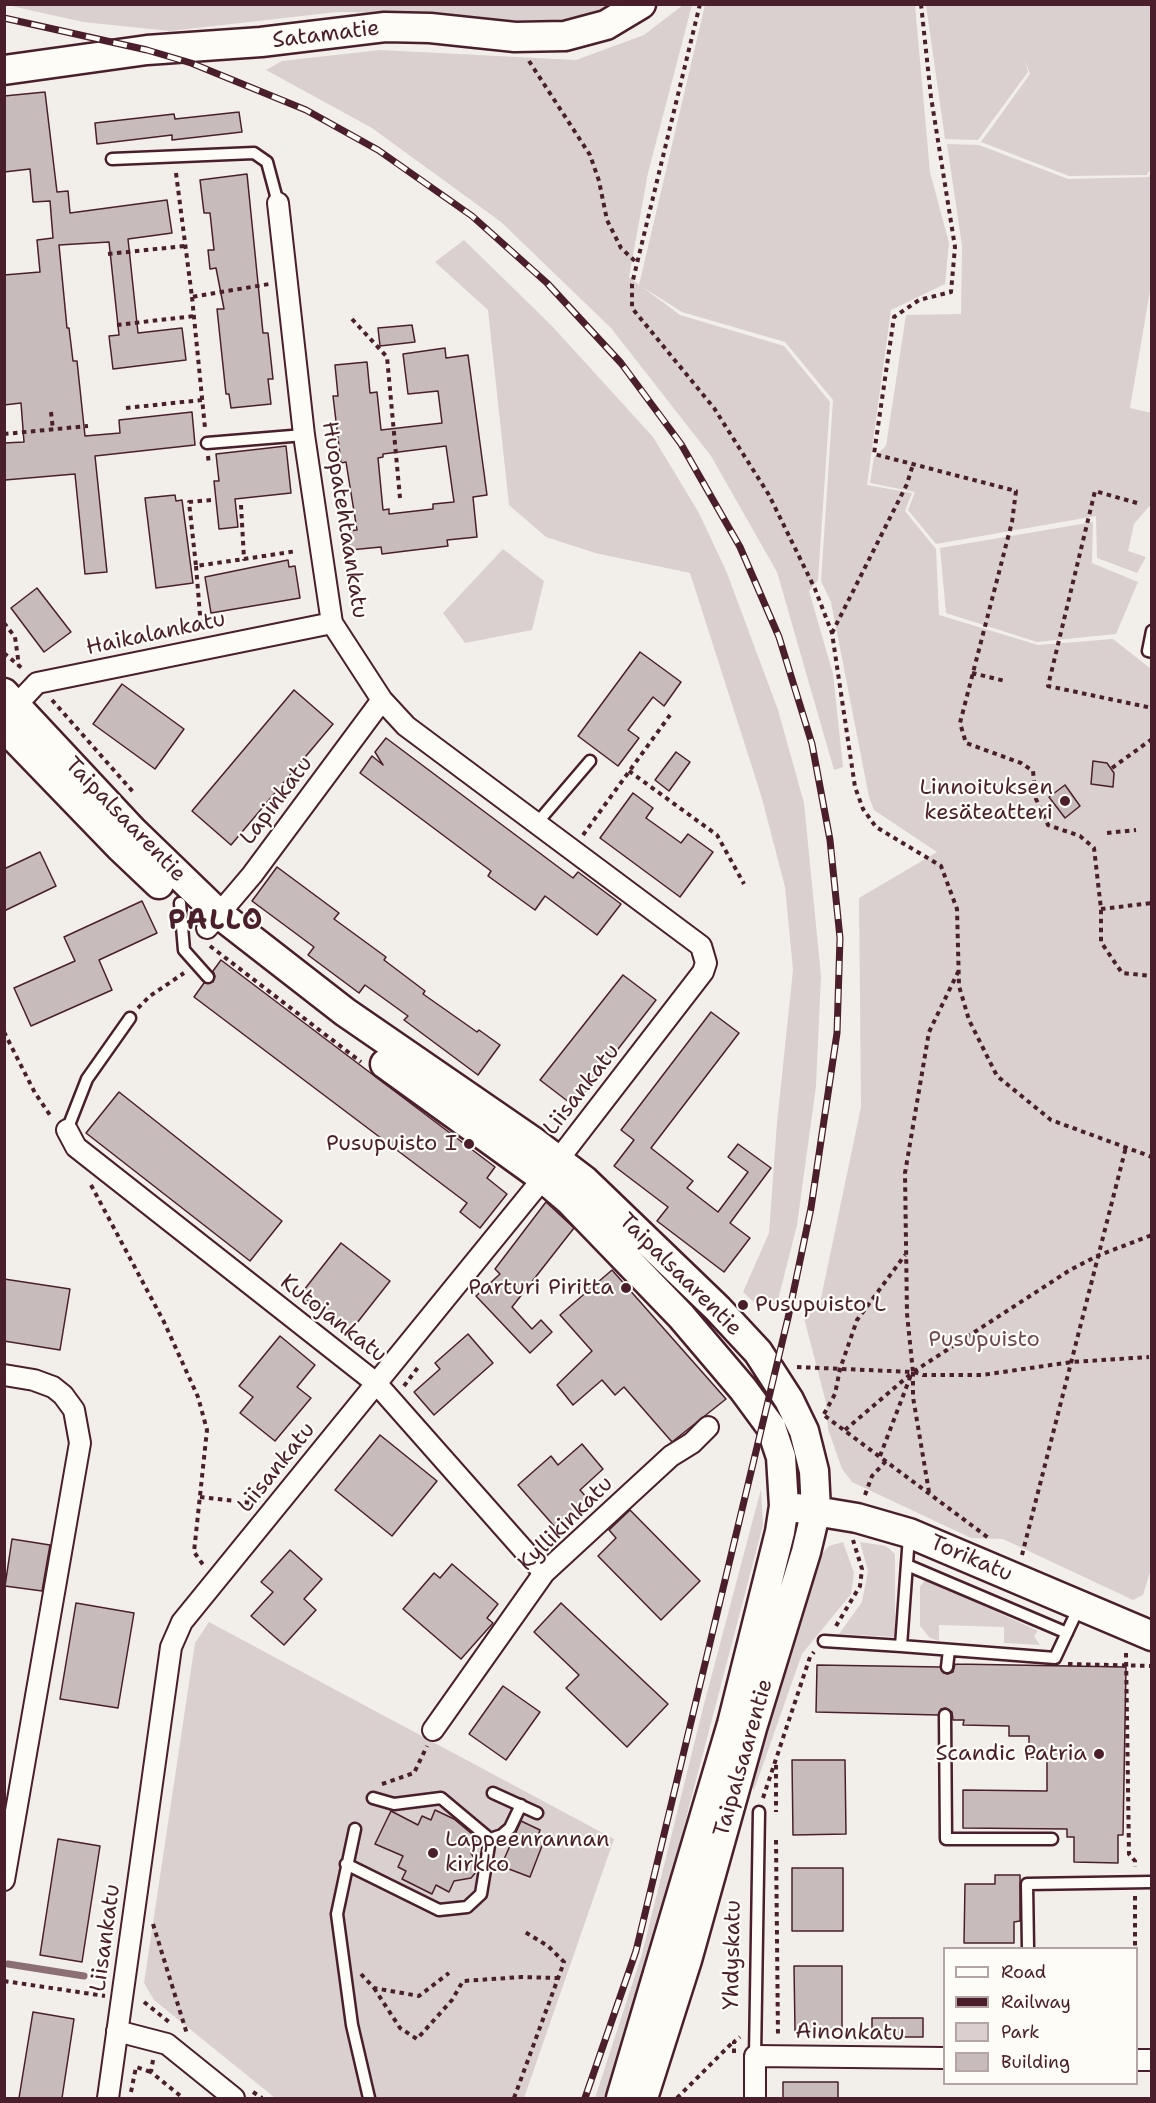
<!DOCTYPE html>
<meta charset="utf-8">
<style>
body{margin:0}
#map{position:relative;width:1156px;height:2103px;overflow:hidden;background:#f2efeb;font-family:"Shantell Sans",sans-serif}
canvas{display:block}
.frame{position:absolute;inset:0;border:6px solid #4a1f2b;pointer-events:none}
.legend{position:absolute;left:943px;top:1947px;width:195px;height:138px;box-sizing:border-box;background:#fdfcf7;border:2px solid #b5a4a5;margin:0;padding:8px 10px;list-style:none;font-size:18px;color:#4a1f2b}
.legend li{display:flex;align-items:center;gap:12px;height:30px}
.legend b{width:30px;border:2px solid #b5a4a5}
</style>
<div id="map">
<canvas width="1156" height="2103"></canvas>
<div class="frame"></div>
<ul class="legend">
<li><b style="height:8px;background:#fdfcf7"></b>Road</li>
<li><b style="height:8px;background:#4a1f2b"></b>Railway</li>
<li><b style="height:16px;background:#d9d0cf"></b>Park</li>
<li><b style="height:16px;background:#c8bbbb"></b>Building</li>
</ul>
</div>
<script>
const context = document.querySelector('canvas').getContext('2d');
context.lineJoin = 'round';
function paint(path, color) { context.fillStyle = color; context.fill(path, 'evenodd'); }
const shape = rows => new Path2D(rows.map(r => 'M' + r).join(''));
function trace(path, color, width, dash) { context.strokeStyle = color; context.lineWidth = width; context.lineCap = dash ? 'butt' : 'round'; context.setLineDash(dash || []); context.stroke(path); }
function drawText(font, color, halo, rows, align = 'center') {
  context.font = font + ' "Shantell Sans",sans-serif'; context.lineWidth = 4.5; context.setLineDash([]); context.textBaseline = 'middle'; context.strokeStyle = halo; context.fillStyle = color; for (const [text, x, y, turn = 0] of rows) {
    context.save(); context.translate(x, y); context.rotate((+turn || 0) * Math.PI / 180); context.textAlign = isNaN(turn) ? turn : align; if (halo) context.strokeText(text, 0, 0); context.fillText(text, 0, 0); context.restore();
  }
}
const green = shape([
 [7,5,610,5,573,20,509,22,396,13,337,12,170,31,83,22],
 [683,5,692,5,648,173,629,277,639,285,705,5,915,5,930,172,949,243,945,284,891,310,867,485,912,493,905,511,936,549,939,615,1038,645,1113,639,1151,669,1152,1565,1143,1595,1133,1600,1003,1539,971,1538,852,1482,842,1469,828,1429,826,1403,803,1314,821,1298,861,1107,859,898,937,852,874,810,869,797,831,602,821,581,833,400,785,342,682,312,641,286,680,315,784,346,830,402,818,580,809,591,833,674,843,767,834,770,777,572,711,456,611,328,501,222,372,128,266,70,282,61,380,50,576,60,644,35],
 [926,5,1151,5,1152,166,1147,175,1069,176,981,142,1030,74,1025,60,1028,72,978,140,945,139],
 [947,144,979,145,1068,179,1149,177,1151,171,1151,285,1130,408,1152,413,1151,504,1134,524,1128,551,1146,557,1137,573,1097,558,1096,516,936,544,908,510,915,492,870,483,874,457,886,446,906,315,961,314,962,246],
 [464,240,552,326,653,437,699,513,727,573,778,710,804,803,821,976,816,1086,797,1225,777,1304,756,1304,743,1292,769,1233,777,1123,793,970,785,887,761,795,690,573,595,553,546,537,509,505,488,310,435,262],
 [1093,522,1092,563,1138,582,1116,634,1037,642,946,613,940,548],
 [503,549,544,581,532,630,465,643,443,613],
 [761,1489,763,1525,627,2043,608,2098,595,2098,642,1954,703,1708],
 [843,1542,854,1573,851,1594,802,1654,754,1790,744,1775,812,1565,829,1546],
 [860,1542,886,1546,895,1554,895,1637,839,1634,862,1602,868,1571],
 [924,1581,930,1581,1038,1631,1034,1636,1040,1645,1004,1643,1004,1627,939,1625,939,1641,930,1638,920,1626,920,1587],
 [209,1622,614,1839,524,2098,275,2098,154,2000,144,1983,195,1643]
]);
const stream = shape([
 [8,1964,84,1976]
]);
const building = shape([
 [45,92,57,192,68,191,70,213,167,200,172,233,128,239,138,333,182,328,186,360,113,369,109,336,119,335,109,242,59,245,67,328,69,328,73,361,77,361,85,436,120,433,119,420,192,412,195,445,95,456,107,572,85,574,75,474,5,480,4,443,24,442,21,403,4,405,4,275,40,272,37,240,53,238,50,201,33,202,30,169,4,172,4,96,45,92],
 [239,112,242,132,172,140,172,135,97,144,95,123,174,114,175,119,239,112],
 [247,174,263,333,268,333,273,379,268,379,271,404,231,408,229,394,226,394,217,309,224,309,216,268,210,269,208,250,214,250,210,213,204,213,200,180,247,174],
 [412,325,415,342,380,346,378,328,412,325],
 [445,348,446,358,468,355,487,495,473,497,477,537,447,540,448,546,406,551,382,554,381,547,350,550,348,531,357,530,346,462,341,463,333,396,338,396,335,365,367,362,370,393,377,392,381,430,442,423,438,391,408,394,403,354,445,348],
 [446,446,454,502,433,504,433,509,389,514,389,509,383,510,378,458,383,457,383,454,446,446],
 [286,446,291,493,235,499,238,527,219,529,214,481,219,481,216,454,286,446],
 [175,495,176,501,182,500,193,583,156,588,145,498,175,495],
 [288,560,289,567,295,566,300,598,211,613,205,577,288,560],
 [37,588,71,632,44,652,11,608,37,588],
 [640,652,681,682,664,706,653,697,628,730,639,738,618,766,578,736,640,652],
 [122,684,184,729,155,769,93,724,122,684],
 [294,690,333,724,231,845,192,811,294,690],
 [386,738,573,878,578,872,621,904,597,935,545,896,535,910,488,876,491,871,360,773,372,756,383,765,375,752,386,738],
 [676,752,690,762,669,791,655,780,676,752],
 [1093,761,1107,763,1114,773,1113,787,1091,784,1093,761],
 [1065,785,1080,806,1065,818,1049,797,1065,785],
 [633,793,653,808,646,818,681,843,688,834,713,852,680,897,600,838,633,793],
 [40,852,56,886,4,911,4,869,40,852],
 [277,867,339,913,334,919,386,957,384,960,425,991,423,994,477,1032,479,1030,500,1045,478,1075,404,1020,408,1016,365,985,359,993,308,955,314,947,252,901,277,867],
 [142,901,157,933,99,960,112,990,31,1026,14,988,75,961,64,937,142,901],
 [221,960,495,1167,487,1178,507,1194,480,1228,460,1212,467,1203,194,997,204,983,213,982,215,976,213,971,221,960],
 [623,975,656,1000,574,1106,540,1080,623,975],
 [711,1012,739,1033,651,1148,693,1181,687,1188,718,1212,748,1172,728,1157,738,1144,771,1168,730,1223,750,1238,724,1272,657,1221,668,1207,614,1166,634,1140,621,1130,711,1012],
 [119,1092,282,1221,250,1261,86,1133,119,1092],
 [546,1202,574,1228,512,1307,532,1329,541,1320,552,1332,530,1353,476,1296,500,1274,495,1269,546,1202],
 [341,1243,390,1281,349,1333,300,1295,341,1243],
 [612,1270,726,1399,672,1442,624,1387,615,1395,602,1380,573,1405,557,1385,592,1351,560,1315,612,1270],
 [4,1279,70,1289,60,1350,4,1341,4,1279],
 [468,1334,493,1363,434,1415,414,1392,440,1369,435,1363,468,1334],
 [280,1336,315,1365,297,1387,311,1398,275,1441,240,1413,253,1397,239,1386,280,1336],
 [380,1435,437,1481,392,1536,335,1490,380,1435],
 [582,1444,603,1469,580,1490,588,1499,555,1527,518,1485,551,1456,558,1465,582,1444],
 [630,1510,700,1581,661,1620,598,1556,616,1538,609,1530,630,1510],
 [12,1539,50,1545,42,1591,5,1586,12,1539],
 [290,1550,322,1579,304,1599,316,1610,284,1645,251,1616,273,1592,261,1582,290,1550],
 [452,1564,498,1604,487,1618,493,1623,461,1659,403,1609,434,1573,440,1578,452,1564],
 [76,1603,134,1613,118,1708,60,1699,76,1603],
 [561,1603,668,1704,627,1747,566,1688,579,1675,534,1632,561,1603],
 [955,1664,1126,1667,1123,1835,1118,1835,1118,1863,1074,1862,1074,1837,1067,1837,1067,1829,963,1828,963,1790,1047,1791,1047,1758,1029,1757,1029,1736,1009,1736,1009,1726,963,1725,964,1720,953,1720,952,1712,946,1708,941,1709,938,1715,816,1712,817,1665,940,1667,947,1674,953,1672,955,1664],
 [503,1686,540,1712,506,1760,469,1734,503,1686],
 [792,1760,845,1760,846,1834,793,1835,792,1760],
 [435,1810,454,1819,478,1839,471,1853,477,1863,476,1872,471,1878,454,1881,449,1892,436,1885,432,1894,402,1879,406,1871,398,1867,403,1856,375,1844,391,1811,418,1825,422,1816,431,1820,435,1810],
 [521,1821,540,1830,538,1836,545,1838,530,1877,501,1866,521,1821],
 [58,1839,100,1846,82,1962,40,1955,58,1839],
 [792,1868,843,1868,843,1931,792,1931,792,1868],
 [995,1875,1020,1875,1020,1921,1014,1922,1014,1943,964,1943,965,1884,995,1884,995,1875],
 [794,1966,842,1966,842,2031,795,2031,794,1966],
 [33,2012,74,2019,62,2098,19,2098,33,2012],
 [872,2018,923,2018,923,2037,872,2037,872,2018],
 [783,2082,838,2082,838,2098,783,2098,783,2082]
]);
const path = shape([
 [700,4,632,284,632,308,714,408,769,495,815,589,832,633,855,787,863,809,876,827,941,866,957,909,959,986,969,1020,997,1076,1051,1120,1152,1157],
 [921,4,931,97,955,247,951,292,919,300,894,317,874,454,1016,491,1012,522,960,723,966,743,1021,763,1033,771,1036,799,1048,825,1080,836,1094,848,1101,909,1101,942,1122,973,1152,976],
 [529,61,590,155,599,181,607,220,621,248,637,263],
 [176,173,192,297,269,284],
 [108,254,185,246],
 [192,297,205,428],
 [352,319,387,357,400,498],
 [117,325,194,316],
 [126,408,202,400],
 [51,412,53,430],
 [4,434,88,426],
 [208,456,209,465],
 [211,500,189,502,196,566,244,559],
 [1137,503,1095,491,1048,686,1152,708],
 [241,505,244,559,297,551],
 [196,566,201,627],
 [4,623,15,637,19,666],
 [832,633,907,484,913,464],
 [4,653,24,670],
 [972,673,1005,681],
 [52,700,134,793],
 [1112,768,1152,739],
 [629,771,717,835,744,884],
 [1107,833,1136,830],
 [583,835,670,715],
 [1101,909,1152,903],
 [210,946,361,1062],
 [138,1008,150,996,184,973],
 [4,1032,35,1093,52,1118],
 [91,1185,164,1322,198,1397,207,1430,194,1552,204,1566],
 [797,1367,913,1372,1070,1270,1097,1256,1152,1235],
 [913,1372,913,1397,929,1492],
 [914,1372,923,1375,982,1375,1072,1362,1149,1357],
 [404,1386,419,1366],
 [824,1414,835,1394,840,1369,857,1320,905,1255],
 [825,1416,990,1539],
 [845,1430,913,1372,907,1314,905,1173,929,1032,959,970],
 [880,1456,911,1375],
 [865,1495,872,1476,886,1461],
 [200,1497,252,1503],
 [1022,1555,1126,1147],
 [836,1626,860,1586,862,1569,853,1540],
 [1126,1653,1129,1854,1135,1861,1135,1867],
 [1068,1664,1152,1666],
 [776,1765,776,1812],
 [382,1784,414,1773,427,1746],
 [763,1798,810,1657,814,1652],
 [776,1840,778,2037],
 [1135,1896,1135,1948],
 [153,1924,187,2034],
 [361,1974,374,1988,419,1996,449,1973],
 [4,1981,105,1996],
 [374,1988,400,2028,417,2039,452,2000,463,1981,522,1977,559,1978],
 [144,2002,169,2022],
 [734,2053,734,2042,740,2037],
 [153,2060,151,2072,183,2098],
 [131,2092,136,2067,151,2072],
 [253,2092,262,2098],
 [514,2098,564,1962,548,1946,525,1932],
 [677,2098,733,2042]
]);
const lane = shape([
 [112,159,254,153,267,162,278,203],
 [207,443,304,435],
 [1152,631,1148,651,1152,652],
 [537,823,590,761],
 [180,903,184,950,208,977],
 [67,1130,87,1079,130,1018],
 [909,1536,901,1646,1055,1658,1079,1607],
 [907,1565,1067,1633],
 [824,1641,901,1646],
 [947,1667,949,1650],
 [945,1715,946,1839,1052,1839],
 [493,1793,537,1813],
 [355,1829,337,1914,352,2025,369,2098],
 [490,1839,502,1835,510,1828,521,1805],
 [346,1864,439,1910,467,1907,481,1894,490,1839,441,1798,394,1804,373,1798],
 [1028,1948,1027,1884,1152,1882],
 [755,2056,759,1812]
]);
const street = shape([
 [7,715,37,683,332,623],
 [207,928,252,875,382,700],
 [67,1130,76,1147,376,1383,544,1573],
 [4,1375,34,1380,53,1387,63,1395,74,1410,80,1443,4,1880],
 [433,1730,544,1573,671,1456,692,1443,708,1427],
 [117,2031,167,2044,234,2098],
 [1136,2060,1152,2060],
 [108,2098,171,1647,182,1622,558,1160,703,972,706,963,701,946,406,726,382,700,332,623,304,435,278,203],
 [755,2098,755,2056,944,2058]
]);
const secondary = shape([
 [4,70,147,50,261,42,385,27,430,28,515,37,565,36,606,25,641,4],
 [4,693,132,830,219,914,345,1012,531,1140,585,1181,718,1309,758,1352,789,1400,804,1431,814,1471,816,1510,806,1552,752,1728,687,1960,643,2098],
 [4,727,120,847,159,884],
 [385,1064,543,1178,569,1200,681,1316,743,1389,771,1427,781,1457,784,1506,780,1532,732,1724,621,2098],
 [797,1508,857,1518,909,1533,1152,1636]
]);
const rail = shape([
 [4,18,147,50,191,63,306,110,378,150,472,216,547,283,621,363,681,444,740,547,779,637,812,744,830,840,840,938,837,1033,811,1208,788,1318,636,1951,585,2098]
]);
const markers = [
 [1065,801,6,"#4a1f2b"],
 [469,1144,6,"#4a1f2b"],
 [626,1288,6,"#4a1f2b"],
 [743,1305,6,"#4a1f2b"],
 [1099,1754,6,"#4a1f2b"],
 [433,1853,6,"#4a1f2b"]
];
const streetNames = [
 ["Satamatie",326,35,-7],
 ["Huopatehtaankatu",344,520,81],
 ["Haikalankatu",156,634,-12],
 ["Lapinkatu",277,801,-53],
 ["Taipalsaarentie",125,820,46],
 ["Liisankatu",582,1090,-52],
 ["Taipalsaarentie",680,1275,45],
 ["Kutojankatu",333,1319,38],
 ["Liisankatu",277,1468,-51],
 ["Kyllikinkatu",566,1524,-45],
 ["Torikatu",971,1559,23],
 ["Taipalsaarentie",744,1758,-74],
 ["Liisankatu",106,1938,-82],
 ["Yhdyskatu",733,1955,-89],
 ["Ainonkatu",850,2033,1]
];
const poiNames = [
 ["Linnoituksen",1053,788],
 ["kesäteatteri",1053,813],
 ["Pusupuisto I",457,1144],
 ["Parturi Piritta",614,1288],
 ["Pusupuisto L",755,1305,"left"],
 ["Scandic Patria",1087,1754],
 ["Lappeenrannan",445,1840,"left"],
 ["kirkko",445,1865,"left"]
];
const parkNames = [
 ["Pusupuisto",984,1340]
];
const districtNames = [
 ["PALLO",216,922]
];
paint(green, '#d9d0cf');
trace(stream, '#8b6f75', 7);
paint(building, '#c8bbbb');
trace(building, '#4a1f2b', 1.5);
trace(lane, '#4a1f2b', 15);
trace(street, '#4a1f2b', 24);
trace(secondary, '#4a1f2b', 33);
trace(path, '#4a1f2b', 4, [4.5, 4.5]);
trace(lane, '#fdfcf7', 10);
trace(street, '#fdfcf7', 20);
trace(secondary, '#fdfcf7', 28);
trace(rail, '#4a1f2b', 7);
trace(rail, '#fdfcf7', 4.5, [14]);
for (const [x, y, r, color] of markers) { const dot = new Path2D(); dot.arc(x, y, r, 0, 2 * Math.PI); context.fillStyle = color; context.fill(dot); trace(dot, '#fdfcf7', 2); }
drawText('22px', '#4a1f2b', '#fdfcf7', streetNames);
drawText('22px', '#4a1f2b', '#fdfcf7', poiNames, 'right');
drawText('22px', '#6e4b54', '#fdfcf7', parkNames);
context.letterSpacing = '1.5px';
drawText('bold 28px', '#4a1f2b', '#fdfcf7', districtNames);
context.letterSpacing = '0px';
</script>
